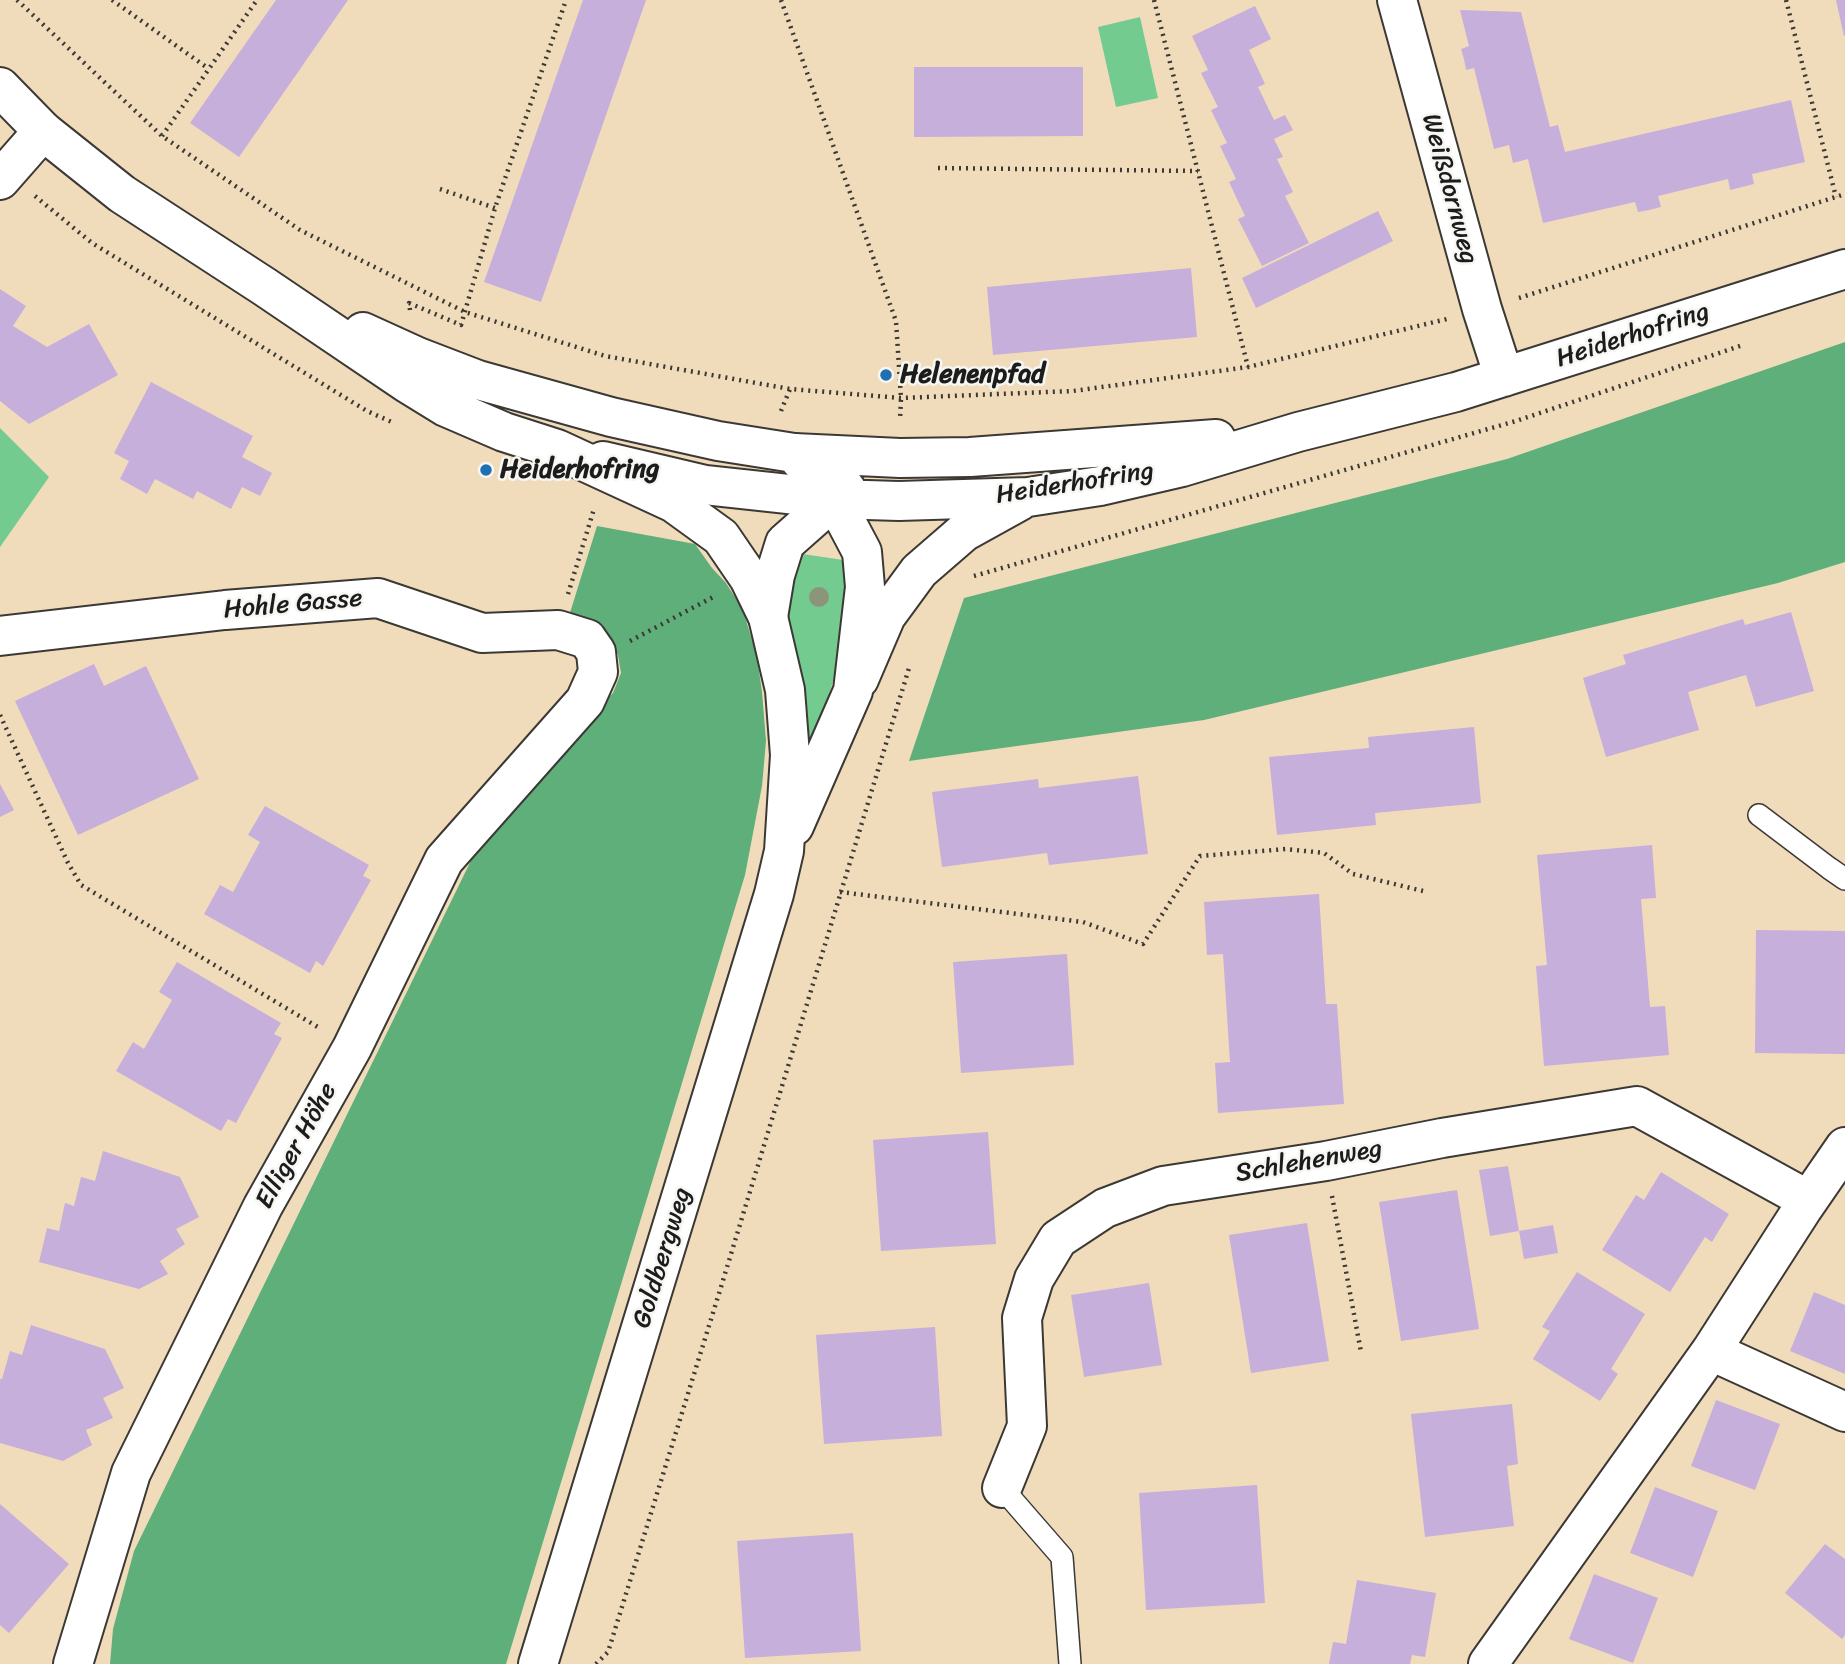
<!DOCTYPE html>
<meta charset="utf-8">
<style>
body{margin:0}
canvas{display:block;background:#f0dbbb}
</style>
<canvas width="1845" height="1664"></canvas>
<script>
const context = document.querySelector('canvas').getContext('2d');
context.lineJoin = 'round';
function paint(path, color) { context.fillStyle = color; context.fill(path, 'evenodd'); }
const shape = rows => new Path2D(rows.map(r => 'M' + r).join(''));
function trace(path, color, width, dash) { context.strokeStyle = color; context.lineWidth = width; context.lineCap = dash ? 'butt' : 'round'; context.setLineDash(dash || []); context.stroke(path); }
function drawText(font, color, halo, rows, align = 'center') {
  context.font = font + ' Sriracha,sans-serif'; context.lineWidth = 5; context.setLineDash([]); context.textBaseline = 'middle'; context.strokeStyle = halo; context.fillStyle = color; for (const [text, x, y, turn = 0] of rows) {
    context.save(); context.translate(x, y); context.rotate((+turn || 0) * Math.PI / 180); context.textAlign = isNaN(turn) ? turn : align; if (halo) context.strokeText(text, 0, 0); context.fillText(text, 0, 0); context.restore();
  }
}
const green = shape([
 [1140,17,1158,98,1116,107,1098,27],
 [0,428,49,477,0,547],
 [796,553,850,561,847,635,804,777,784,631]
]);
const forest = shape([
 [1845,342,1845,562,1778,583,1204,720,909,761,964,598,1507,459],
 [597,526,695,544,712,568,726,583,743,610,757,657,762,692,766,741,762,786,745,875,506,1664,110,1664,113,1629,134,1551,481,840,547,757,613,693,621,673,618,655,612,641,606,631,592,622,569,616]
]);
const building = shape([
 [276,0,348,0,239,157,190,123],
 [583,0,646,0,541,302,484,282],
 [1836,0,1845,0,1845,36,1844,36],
 [1255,6,1271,39,1249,50,1265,84,1258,87,1274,120,1285,115,1293,130,1274,139,1283,157,1277,159,1293,192,1285,196,1309,243,1262,266,1238,219,1245,216,1229,182,1236,179,1220,146,1227,143,1211,110,1218,107,1201,73,1208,70,1192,36],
 [1460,10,1521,12,1550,127,1558,125,1565,152,1791,100,1805,162,1752,174,1754,184,1730,190,1728,179,1658,196,1661,207,1649,210,1638,212,1635,202,1543,223,1528,159,1513,163,1509,145,1494,149,1474,68,1466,70,1464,59,1461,49,1469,46],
 [914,67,1083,67,1083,136,914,137],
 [1378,211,1393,241,1256,308,1242,278],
 [1191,268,1197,337,993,355,987,287],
 [0,289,26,306,13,326,47,347,89,324,118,375,29,424,0,401],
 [151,382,253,436,242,457,272,473,260,496,242,487,231,509,197,491,193,499,155,479,147,494,120,479,129,461,114,453],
 [1791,612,1814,691,1756,707,1746,675,1688,692,1699,730,1606,757,1583,678,1626,664,1623,655,1743,619,1745,625],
 [94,664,104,686,146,666,199,779,78,835,15,701],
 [1474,727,1481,803,1375,813,1376,825,1277,835,1269,757,1369,748,1368,737],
 [1138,776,1148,854,1049,865,1047,853,942,867,932,792,1038,779,1039,788],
 [0,784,14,810,0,817],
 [265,806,369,865,363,876,371,880,323,966,316,961,310,973,204,914,220,885,233,892,260,842,248,835],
 [1652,845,1656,898,1641,899,1650,1007,1665,1006,1669,1055,1544,1066,1536,966,1547,965,1537,855],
 [1319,894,1326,1004,1337,1004,1344,1104,1218,1113,1215,1063,1230,1062,1223,954,1207,955,1204,902],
 [1756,930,1845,931,1845,1054,1755,1053],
 [1067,954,1074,1065,961,1073,953,962],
 [177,962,281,1023,274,1034,282,1038,236,1123,228,1119,221,1131,116,1071,133,1042,144,1049,172,1000,159,992],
 [988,1132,996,1244,881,1251,873,1140],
 [103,1151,180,1177,199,1217,176,1229,185,1244,160,1261,168,1274,139,1289,39,1262,47,1228,59,1231,65,1203,74,1206,81,1177,95,1181],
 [1508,1166,1519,1231,1490,1236,1479,1170],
 [1661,1172,1729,1214,1712,1242,1705,1237,1670,1292,1602,1250,1636,1195,1644,1200],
 [1457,1190,1479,1329,1401,1341,1379,1202],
 [1307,1223,1329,1361,1251,1373,1229,1235],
 [1553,1225,1558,1253,1524,1259,1519,1231],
 [1577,1272,1645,1314,1611,1369,1618,1374,1600,1401,1533,1359,1550,1331,1542,1327],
 [1149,1283,1162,1365,1084,1377,1071,1295],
 [1814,1292,1845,1305,1845,1374,1790,1351],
 [31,1325,105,1349,124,1388,103,1398,113,1418,86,1430,92,1445,63,1461,0,1443,0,1379,2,1379,10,1351,22,1355],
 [935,1327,942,1436,824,1444,816,1335],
 [1716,1400,1780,1424,1755,1490,1691,1466],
 [1512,1404,1518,1464,1507,1466,1514,1526,1425,1537,1411,1414],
 [1257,1485,1265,1603,1146,1610,1139,1493],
 [1655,1487,1718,1511,1693,1577,1630,1553],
 [0,1504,69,1564,9,1633,0,1625],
 [853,1533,861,1651,745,1658,737,1541],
 [1825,1544,1845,1559,1845,1635,1842,1639,1785,1593],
 [1594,1574,1658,1598,1633,1663,1569,1639],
 [1357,1580,1436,1593,1425,1657,1412,1655,1410,1664,1329,1664,1333,1642,1346,1644]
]);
const path = shape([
 [17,0,162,136,300,230,465,312,605,356,790,389,901,398,1073,391,1248,367,1447,319],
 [112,0,209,69],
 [781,0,896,321,901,398,900,420],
 [1154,0,1248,367],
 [1786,0,1836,197],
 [162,136,257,0],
 [938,168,1198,171],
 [440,189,495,208],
 [35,196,92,243,367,411,394,423],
 [1519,298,1845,194],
 [410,310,409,303,461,325,495,208,566,0],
 [781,411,790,389],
 [974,576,1516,421,1743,345],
 [568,594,594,509],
 [630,641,715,596],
 [0,715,68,863,81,885,321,1029],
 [840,892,1083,922,1143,944,1200,856,1286,849,1324,853,1353,874,1423,891],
 [1332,1196,1361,1352],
 [596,1664,608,1652,721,1287,909,668]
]);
const lane = shape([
 [1759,815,1829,868,1845,879],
 [1002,1488,1062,1557,1070,1664]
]);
const street = shape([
 [1397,0,1482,309,1504,377],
 [0,180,43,131],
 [794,453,900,458,970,457,1216,439],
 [603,461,705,485,834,499,899,501,1028,497,1100,486,1182,467,1298,432,1456,392,1845,269],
 [768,617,775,575,785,543,846,489],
 [0,636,225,610,378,598,482,633,558,630,587,639,596,652,598,672,585,701,444,860,352,1048,263,1206,131,1473,73,1664],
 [859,679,886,616,919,571,964,532,1020,501],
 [1711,1351,1845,1412],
 [1002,1488,1027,1426,1022,1318,1034,1279,1058,1239,1105,1208,1163,1186,1326,1161,1442,1138,1637,1106,1808,1200],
 [1488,1664,1711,1351,1803,1208,1845,1147]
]);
const secondary = shape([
 [0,87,43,131,122,194,265,287,407,383,446,407,504,432,557,449,674,503,721,537,749,578,768,617,785,690,790,755,784,851,774,894,538,1664],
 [363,332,418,357,478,380,611,417,718,441,794,453,834,499,862,552,865,587,853,691,794,826]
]);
const trees = [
 [819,597]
];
const markers = [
 [886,375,7,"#1f6fb2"],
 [486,470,7,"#1f6fb2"]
];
const streetNames = [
 ["Weißdornweg",1449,189,75],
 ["Heiderhofring",1633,336,-18],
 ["Heiderhofring",1075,484,-9],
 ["Hohle Gasse",293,605,-5],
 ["Elliger Höhe",297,1146,-61],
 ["Schlehenweg",1309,1162,-10],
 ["Goldbergweg",663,1258,-73]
];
const poiNames = [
 ["Helenenpfad",900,375],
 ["Heiderhofring",500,470]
];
paint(green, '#73cb90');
paint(forest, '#5eaf7a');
paint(building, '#c7afdb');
trace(lane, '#3c3934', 24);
trace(street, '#3c3934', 42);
trace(secondary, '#3c3934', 42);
trace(path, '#3c3934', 4.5, [2, 5]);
trace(lane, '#fff', 21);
trace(street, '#fff', 38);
trace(secondary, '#fff', 38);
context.fillStyle = '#8c947a';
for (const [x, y] of trees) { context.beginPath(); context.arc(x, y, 10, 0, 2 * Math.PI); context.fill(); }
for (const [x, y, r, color] of markers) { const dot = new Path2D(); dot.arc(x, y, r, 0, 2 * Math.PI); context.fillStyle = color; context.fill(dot); trace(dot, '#f6f6f2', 2.5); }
drawText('26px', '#1c1c1c', '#f6f6f2', streetNames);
drawText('bold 26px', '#1c1c1c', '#f6f6f2', poiNames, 'left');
</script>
